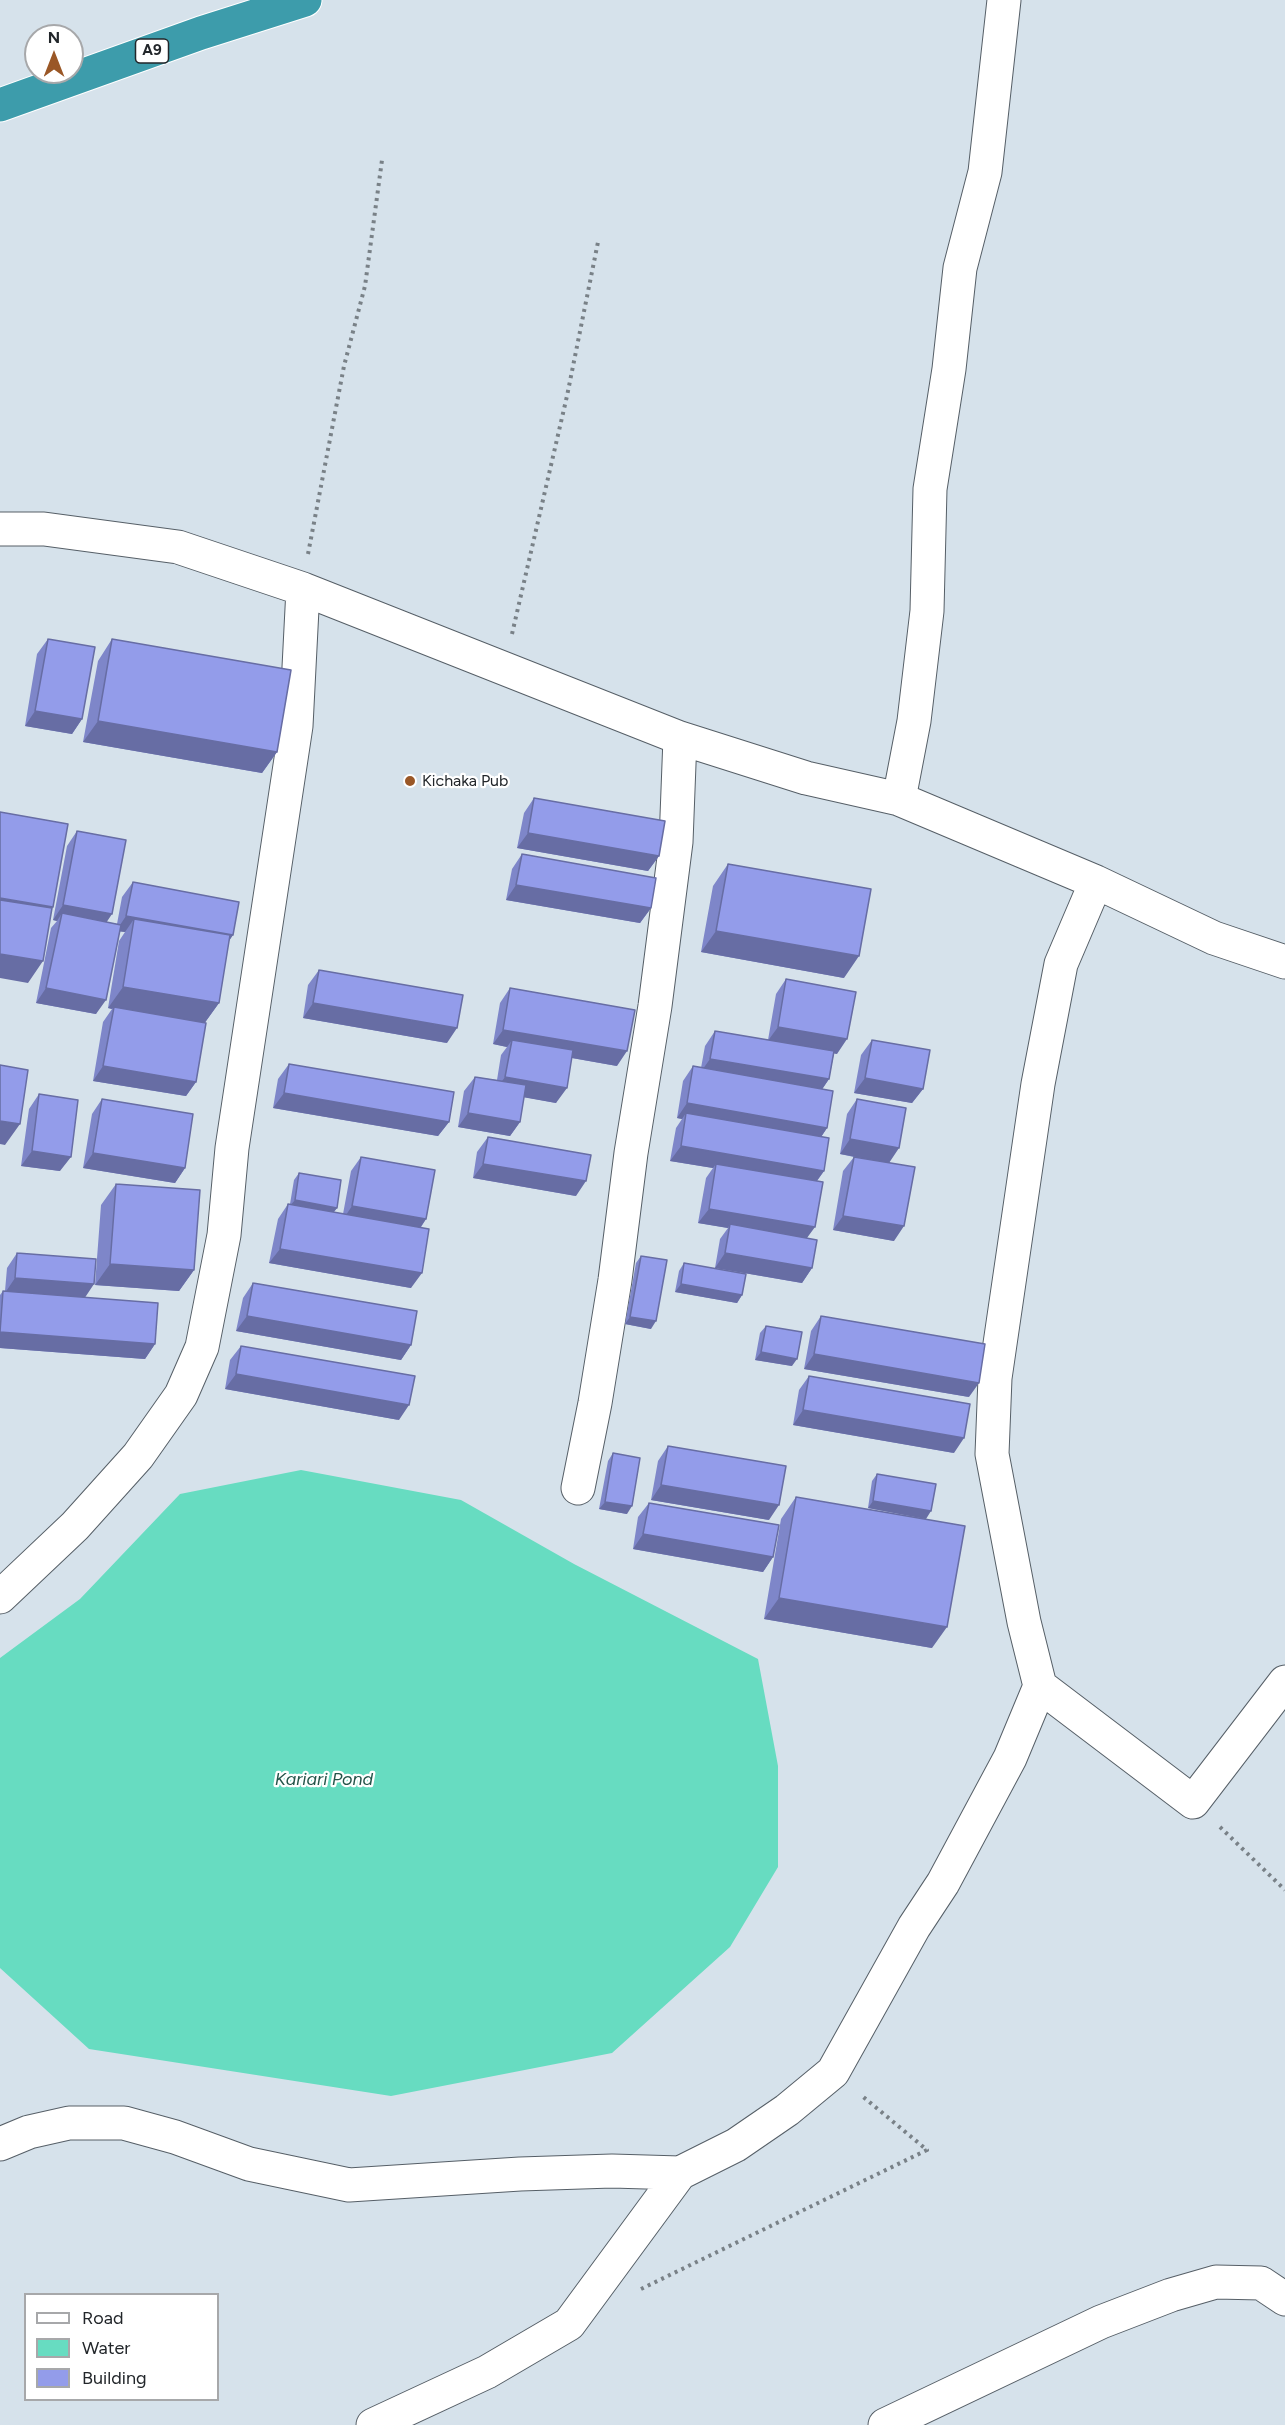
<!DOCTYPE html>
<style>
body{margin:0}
#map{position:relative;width:1285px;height:2425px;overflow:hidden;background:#d6e2eb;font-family:Figtree,sans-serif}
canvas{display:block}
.legend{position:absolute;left:24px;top:2293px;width:195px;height:108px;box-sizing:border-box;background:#fff;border:2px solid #a7a8aa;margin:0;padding:8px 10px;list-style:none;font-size:18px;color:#22262a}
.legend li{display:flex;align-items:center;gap:12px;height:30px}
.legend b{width:30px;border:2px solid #a7a8aa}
.north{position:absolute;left:24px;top:24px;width:60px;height:60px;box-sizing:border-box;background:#fff;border:2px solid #a7a8aa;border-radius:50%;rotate:0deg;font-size:16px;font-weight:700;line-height:24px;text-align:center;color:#22262a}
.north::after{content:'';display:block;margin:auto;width:21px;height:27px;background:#9a5726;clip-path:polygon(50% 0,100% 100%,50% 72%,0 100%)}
</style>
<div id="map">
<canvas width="1285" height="2425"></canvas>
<ul class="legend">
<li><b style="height:8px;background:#fff"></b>Road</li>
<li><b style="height:16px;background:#67dcc1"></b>Water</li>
<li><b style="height:16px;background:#939cea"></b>Building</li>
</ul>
<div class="north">N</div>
</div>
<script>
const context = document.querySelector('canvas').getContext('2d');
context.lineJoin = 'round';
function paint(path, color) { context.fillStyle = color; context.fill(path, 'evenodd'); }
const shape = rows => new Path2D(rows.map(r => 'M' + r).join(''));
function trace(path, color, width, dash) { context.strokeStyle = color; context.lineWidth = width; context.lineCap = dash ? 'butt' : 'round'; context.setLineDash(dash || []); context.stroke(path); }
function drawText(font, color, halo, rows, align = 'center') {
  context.font = font + ' Figtree,sans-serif'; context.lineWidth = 4.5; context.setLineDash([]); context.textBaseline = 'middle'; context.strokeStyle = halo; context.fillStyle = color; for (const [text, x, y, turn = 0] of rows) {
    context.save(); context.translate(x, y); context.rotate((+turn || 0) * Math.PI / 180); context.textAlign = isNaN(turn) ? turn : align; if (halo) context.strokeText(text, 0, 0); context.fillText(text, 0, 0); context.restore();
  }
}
const water = shape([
 [301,1470,461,1500,574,1564,758,1659,778,1766,778,1867,730,1947,612,2053,391,2096,89,2049,0,1968,0,1658,80,1599,180,1494]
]);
const path = shape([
 [308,554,344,366,365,286,382,160],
 [512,634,567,396,598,242],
 [1220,1827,1285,1890],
 [641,2289,927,2150,861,2095]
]);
const minor = shape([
 [0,529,44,529,178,547,303,589,680,738,806,778,899,799,1096,882,1214,938,1285,962],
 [899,799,914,721,927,611,930,489,949,369,960,268,985,172,1004,0],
 [578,1488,595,1403,615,1280,631,1153,655,1006,676,842,680,738],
 [0,1597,75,1526,138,1456,181,1395,202,1347,224,1235,232,1148,296,726,303,589],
 [1040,1686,1193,1802,1285,1682],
 [0,2144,29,2132,69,2123,124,2123,175,2137,249,2164,349,2185,520,2174,612,2171,680,2173,736,2145,787,2110,833,2072,914,1927,943,1883,1010,1758,1040,1686,1024,1622,992,1454,995,1378,1038,1084,1061,964,1096,882],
 [373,2425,487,2372,569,2324,680,2173],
 [885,2425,1101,2322,1171,2295,1216,2282,1261,2283,1285,2299]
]);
const highway = shape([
 [0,105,201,33,305,0]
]);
const wall = shape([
 [48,639,82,719,72,734,25,726,37,654],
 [112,639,277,752,262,773,83,742,98,661],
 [534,798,659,856,648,871,517,848,524,813],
 [77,831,107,922,117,924,122,897,133,882,233,935,229,940,219,1003,205,1022,196,1082,186,1096,93,1081,103,1022,112,1009,108,1008,119,941,125,932,119,931,96,1014,36,1003,51,928,57,921,53,920,67,846],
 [522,854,651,908,640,923,506,900,512,869],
 [728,864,844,978,701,952,713,886],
 [319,970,447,1043,303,1018,308,985],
 [786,979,837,1054,834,1053,829,1079,822,1089,827,1128,821,1137,824,1171,817,1181,807,1238,812,1268,802,1283,715,1268,720,1239,728,1228,698,1223,706,1178,713,1168,670,1161,676,1128,682,1119,677,1118,683,1081,693,1066,701,1068,705,1046,715,1031,768,1040,776,994],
 [510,988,617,1066,572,1058,556,1103,524,1097,520,1122,510,1136,458,1127,464,1091,475,1077,497,1080,501,1055,507,1047,493,1044,500,1003],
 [872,1040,923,1089,912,1103,854,1093,861,1055],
 [289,1064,449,1122,438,1136,273,1108,278,1079],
 [39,1094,60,1171,21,1166,29,1109],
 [102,1099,185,1168,175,1183,83,1168,92,1114],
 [857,1099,889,1163,894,1241,833,1230,843,1171,854,1157,840,1154,847,1114],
 [488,1137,576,1196,473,1178,477,1152],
 [361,1157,426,1219,421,1227,411,1288,269,1263,278,1219,288,1204,290,1204,294,1180,299,1173,337,1208,334,1212,343,1214,351,1171],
 [116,1184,194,1270,179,1291,95,1285,101,1205],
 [17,1253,155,1344,145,1359,0,1348,0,1295,3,1291,5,1291,7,1268],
 [641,1256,651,1329,625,1324,636,1263],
 [684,1263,742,1295,737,1303,675,1292,679,1271],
 [253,1283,411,1345,401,1360,236,1331,243,1298],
 [821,1316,969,1397,804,1369,811,1331],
 [766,1326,792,1366,755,1360,760,1333],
 [241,1346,399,1420,225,1389,230,1360],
 [809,1376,954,1453,793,1425,799,1390],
 [668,1446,769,1520,651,1500,658,1461],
 [613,1453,627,1514,599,1509,608,1461],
 [877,1474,926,1519,868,1508,872,1481],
 [796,1497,932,1648,764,1619,781,1519],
 [649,1503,773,1557,763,1572,633,1549,638,1517]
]);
const shadedWall = shape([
 [35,711,82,719,72,734,25,726],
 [98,721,277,752,262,773,83,742],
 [528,833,659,856,648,871,517,848],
 [516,885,651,908,640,923,506,900],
 [0,898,53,907,43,922,0,914],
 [63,905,112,914,102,929,62,913,57,921,53,920],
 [126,916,233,935,223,950,134,919,125,932,116,931],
 [716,931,859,956,844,978,701,952],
 [0,954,43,961,28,983,0,978],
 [123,987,219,1003,204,1024,114,1007,112,1009,108,1008],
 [46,988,106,1000,96,1014,36,1003],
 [313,1003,457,1028,447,1043,303,1018],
 [778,1027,847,1039,837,1054,767,1042],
 [503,1030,627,1051,617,1066,510,1047,512,1040,507,1047,493,1044],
 [710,1059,829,1079,819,1094,700,1073],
 [103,1066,196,1082,186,1096,93,1081],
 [505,1077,567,1088,556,1103,494,1092],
 [865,1078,923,1089,912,1103,854,1093],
 [284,1093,449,1122,438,1136,273,1108],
 [687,1103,827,1128,817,1143,686,1113,682,1119,677,1118],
 [468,1113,520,1122,510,1136,458,1127],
 [0,1121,20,1124,5,1145,0,1144],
 [850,1139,899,1148,889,1163,840,1154],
 [681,1146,824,1171,813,1186,716,1164,713,1168,670,1161],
 [32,1151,71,1157,60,1171,21,1166],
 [93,1153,185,1168,175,1183,83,1168],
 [483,1164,586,1181,576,1196,473,1178],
 [295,1200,337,1208,331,1215,289,1207],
 [352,1206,426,1219,416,1234,342,1221],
 [709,1209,815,1227,804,1242,730,1224,728,1228,698,1223],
 [843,1216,904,1226,894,1241,833,1230],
 [280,1249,422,1273,411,1288,269,1263],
 [725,1253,812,1268,802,1283,715,1268],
 [110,1264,194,1270,179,1291,95,1285],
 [15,1278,94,1284,84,1299,5,1293],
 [681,1284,742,1295,737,1303,675,1292],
 [247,1316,411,1345,401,1360,236,1331],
 [630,1317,656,1321,651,1329,625,1324],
 [0,1332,155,1344,145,1359,0,1348],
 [761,1352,797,1359,792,1366,755,1360],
 [814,1354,979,1383,969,1397,804,1369],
 [236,1374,409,1405,399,1420,225,1389],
 [803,1410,964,1438,954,1453,793,1425],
 [661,1485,779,1505,769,1520,651,1500],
 [873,1501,931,1511,926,1519,868,1508],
 [605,1502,632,1506,627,1514,599,1509],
 [643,1534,773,1557,763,1572,633,1549],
 [779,1598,947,1627,932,1648,764,1619]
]);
const building = shape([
 [48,639,95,647,82,719,35,711,48,639],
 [112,639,291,670,277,752,98,721,112,639],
 [534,798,665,821,659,856,528,833,534,798],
 [0,812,68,824,53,907,0,898,0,812],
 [77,831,126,840,112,914,63,905,77,831],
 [522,854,656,878,651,908,516,885,522,854],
 [728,864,871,889,859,956,716,931,728,864],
 [133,882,239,902,233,935,126,916,133,882],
 [0,900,52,908,43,961,0,954,0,900],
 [62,913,121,925,106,1000,46,988,62,913],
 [134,919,230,935,219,1003,123,987,134,919],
 [319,970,463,995,457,1028,313,1003,319,970],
 [786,979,856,992,847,1039,778,1027,786,979],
 [510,988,635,1010,627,1051,503,1030,510,988],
 [114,1007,206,1023,196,1082,103,1066,114,1007],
 [715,1031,834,1051,829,1079,710,1059,715,1031],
 [512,1040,573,1050,567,1088,505,1077,512,1040],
 [872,1040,930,1050,923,1089,865,1078,872,1040],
 [289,1064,454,1092,449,1122,284,1093,289,1064],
 [0,1065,28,1070,20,1124,0,1121,0,1065],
 [693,1066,833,1091,827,1128,687,1103,693,1066],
 [475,1077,526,1085,520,1122,468,1113,475,1077],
 [39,1094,78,1100,71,1157,32,1151,39,1094],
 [102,1099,193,1114,185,1168,93,1153,102,1099],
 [857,1099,906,1108,899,1148,850,1139,857,1099],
 [686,1113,829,1138,824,1171,681,1146,686,1113],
 [488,1137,591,1155,586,1181,483,1164,488,1137],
 [361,1157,435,1170,426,1219,352,1206,361,1157],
 [854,1157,915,1167,904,1226,843,1216,854,1157],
 [716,1164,823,1182,815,1227,709,1209,716,1164],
 [299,1173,341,1180,337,1208,295,1200,299,1173],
 [116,1184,200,1190,194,1270,110,1264,116,1184],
 [288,1204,429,1229,422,1273,280,1249,288,1204],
 [730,1224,817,1240,812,1268,725,1253,730,1224],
 [17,1253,96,1259,94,1284,15,1278,17,1253],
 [641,1256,667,1260,656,1321,630,1317,641,1256],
 [684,1263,746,1274,742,1295,681,1284,684,1263],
 [253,1283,417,1311,411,1345,247,1316,253,1283],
 [3,1291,158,1303,155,1344,0,1332,3,1291],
 [821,1316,985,1344,979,1383,814,1354,821,1316],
 [766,1326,802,1332,797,1359,761,1352,766,1326],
 [241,1346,415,1376,409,1405,236,1374,241,1346],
 [809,1376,970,1404,964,1438,803,1410,809,1376],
 [668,1446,786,1466,779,1505,661,1485,668,1446],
 [613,1453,640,1458,632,1506,605,1502,613,1453],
 [877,1474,936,1484,931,1511,873,1501,877,1474],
 [796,1497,965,1526,947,1627,779,1598,796,1497],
 [649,1503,779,1525,773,1557,643,1534,649,1503]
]);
const markers = [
 [410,781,6,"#9a5726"]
];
const shields = [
 [152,51,33]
];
const shieldNames = [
 ["A9",152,51]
];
const poiNames = [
 ["Kichaka Pub",422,781]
];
const waterNames = [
 ["Kariari Pond",324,1780]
];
paint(water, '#67dcc1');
trace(minor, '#565f67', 35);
trace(highway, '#fff', 35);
trace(path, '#798187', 4, [3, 4.5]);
trace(minor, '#fff', 33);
trace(highway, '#3d9cab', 33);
paint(wall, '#7e86c9');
paint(shadedWall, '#676da4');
paint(building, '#939cea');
trace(building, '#676da4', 1.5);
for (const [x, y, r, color] of markers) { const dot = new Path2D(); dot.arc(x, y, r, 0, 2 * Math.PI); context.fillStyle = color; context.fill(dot); trace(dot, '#fff', 2); }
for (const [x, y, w] of shields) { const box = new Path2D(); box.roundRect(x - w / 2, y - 12, w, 24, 4.5); context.fillStyle = '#fff'; context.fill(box); trace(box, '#22262a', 1.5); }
drawText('bold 15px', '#22262a', null, shieldNames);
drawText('16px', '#22262a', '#fff', poiNames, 'left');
drawText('italic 18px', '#235449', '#fff', waterNames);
</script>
